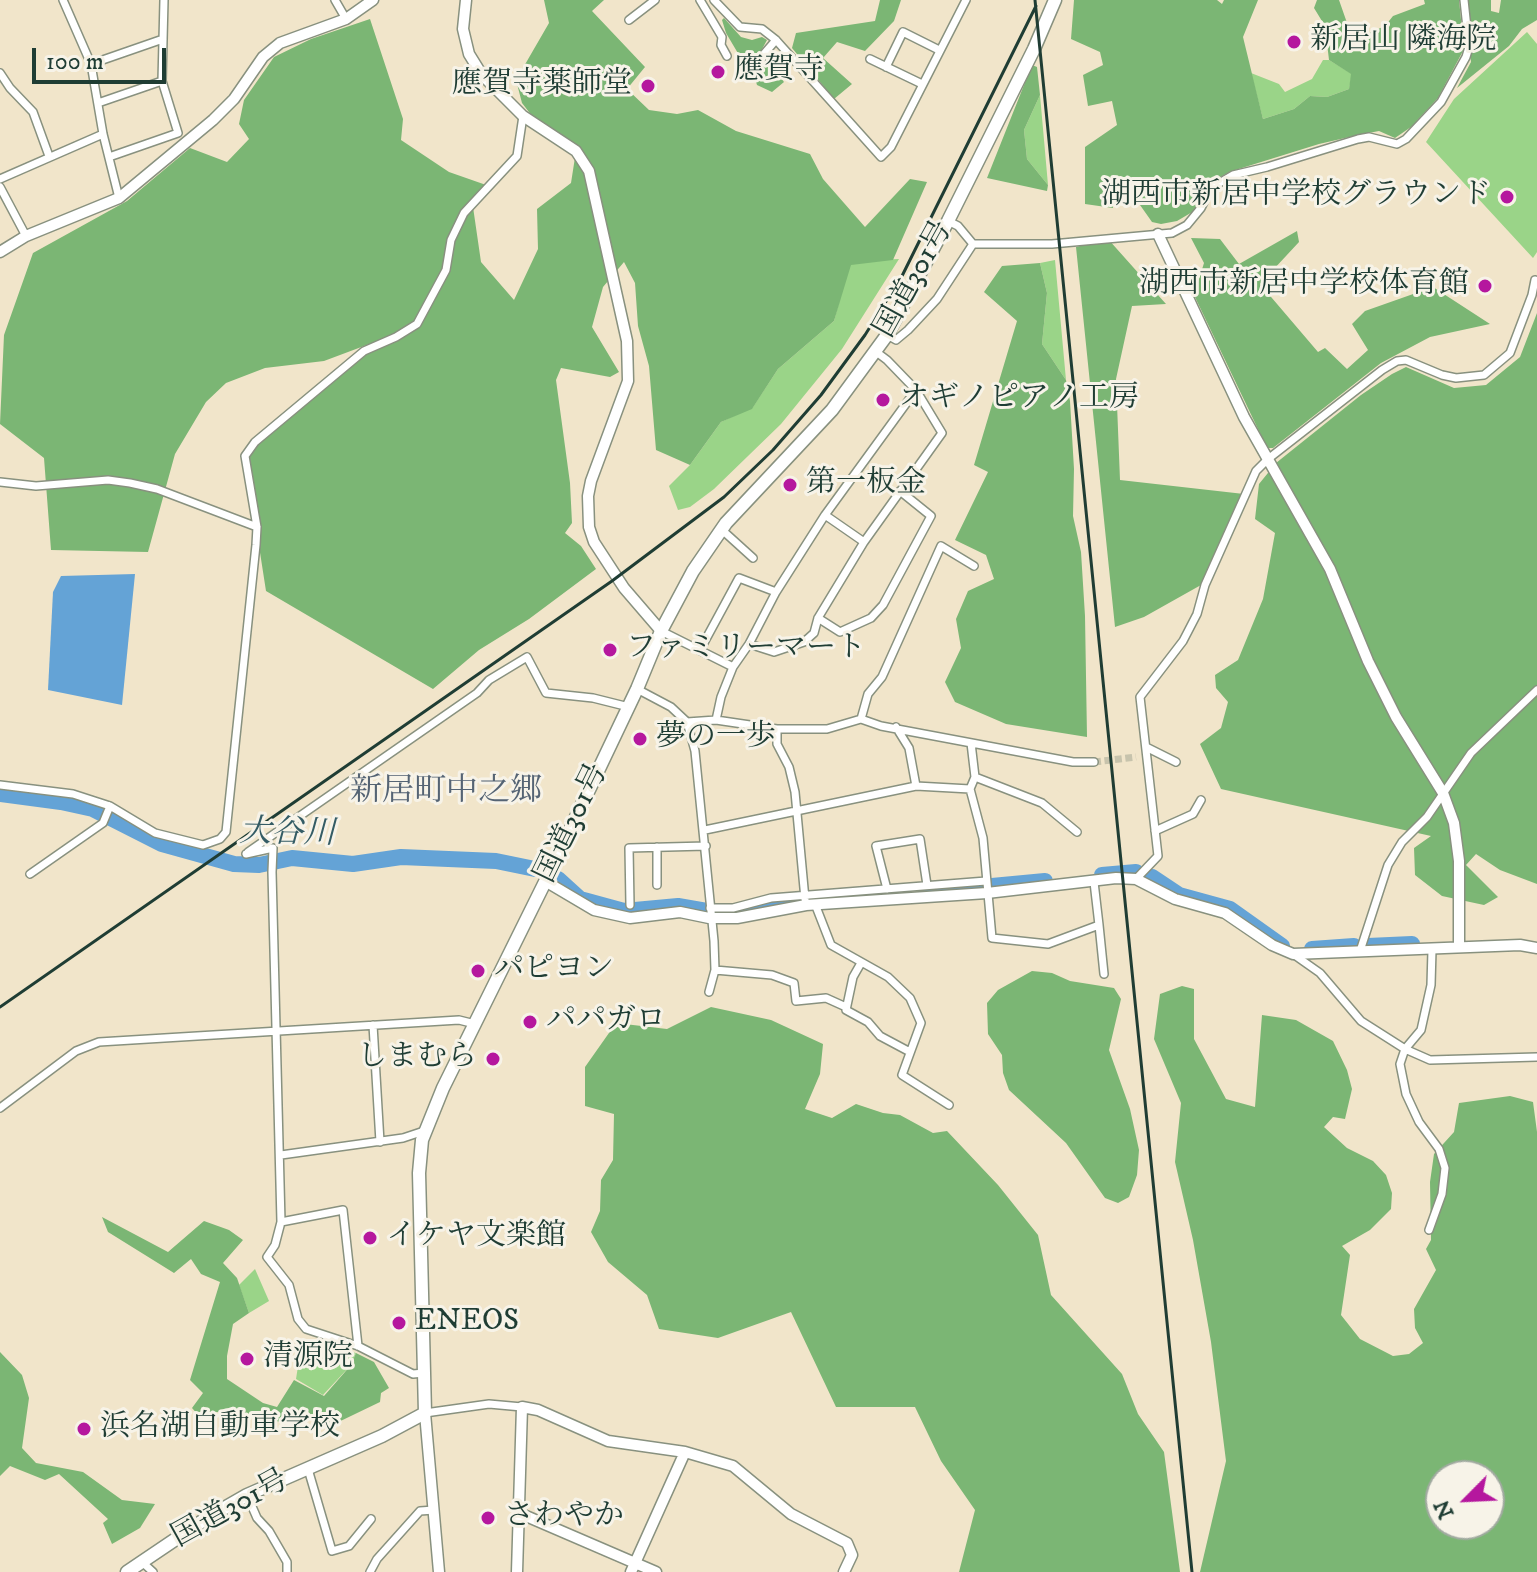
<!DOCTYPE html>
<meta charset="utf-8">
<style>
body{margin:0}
#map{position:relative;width:1537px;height:1572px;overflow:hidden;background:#f1e5ca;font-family:"IM FELL DW Pica",serif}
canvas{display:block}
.north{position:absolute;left:1425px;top:1460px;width:80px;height:80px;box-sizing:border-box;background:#f7f3e8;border:2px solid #a1aaa0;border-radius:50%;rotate:246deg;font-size:22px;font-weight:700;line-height:32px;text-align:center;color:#1f3d34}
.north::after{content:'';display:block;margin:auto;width:28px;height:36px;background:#b5179e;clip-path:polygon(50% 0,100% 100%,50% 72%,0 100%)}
.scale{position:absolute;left:32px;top:48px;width:134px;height:36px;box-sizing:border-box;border:4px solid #1f3d34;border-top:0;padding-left:10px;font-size:24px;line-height:28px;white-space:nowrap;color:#1f3d34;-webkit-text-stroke:6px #f7f3e8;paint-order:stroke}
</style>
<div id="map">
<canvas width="1537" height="1572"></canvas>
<div class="north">N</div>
<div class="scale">100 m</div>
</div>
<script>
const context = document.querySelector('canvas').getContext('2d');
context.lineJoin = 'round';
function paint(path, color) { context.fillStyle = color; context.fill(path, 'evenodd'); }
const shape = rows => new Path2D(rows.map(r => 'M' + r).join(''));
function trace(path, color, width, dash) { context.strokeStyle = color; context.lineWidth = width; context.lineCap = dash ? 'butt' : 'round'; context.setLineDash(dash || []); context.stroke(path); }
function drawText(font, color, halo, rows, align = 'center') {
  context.font = font + ' "IM FELL DW Pica","Noto Serif JP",serif'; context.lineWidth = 6; context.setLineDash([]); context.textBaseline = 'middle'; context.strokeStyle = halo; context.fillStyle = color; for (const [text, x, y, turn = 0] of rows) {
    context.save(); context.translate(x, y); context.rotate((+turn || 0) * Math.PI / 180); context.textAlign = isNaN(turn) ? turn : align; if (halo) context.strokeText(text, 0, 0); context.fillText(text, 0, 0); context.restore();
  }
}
const green = shape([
 [1527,32,1537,44,1537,252,1533,258,1426,142,1454,99],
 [1323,60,1329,60,1352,74,1349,89,1327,97,1310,96,1294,109,1263,119,1251,73,1279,84,1285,92,1312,79],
 [1040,95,1048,185,1027,159,1024,130],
 [899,259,842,349,781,424,714,489,690,507,678,510,669,486,690,465,721,422,753,407,778,369,834,321,850,261],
 [1055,260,1066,380,1042,344,1047,293,1040,263],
 [255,1269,269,1301,249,1313,239,1285],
 [311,1340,356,1353,351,1365,323,1395,296,1379,299,1360]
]);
const forest = shape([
 [544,0,604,0,592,11,645,67,627,89,649,110,677,114,698,110,736,131,810,154,823,179,865,227,910,179,927,182,893,260,851,265,834,321,778,369,752,409,721,422,690,465,656,450,649,366,638,326,635,283,624,262,603,287,592,327,619,372,610,377,561,368,556,380,570,483,572,523,565,533,581,546,596,569,529,619,479,650,433,689,266,591,245,456,286,414,364,351,396,334,324,361,265,368,226,383,206,402,175,454,148,552,51,550,44,458,0,424,4,335,33,253,127,201,190,148,227,162,249,139,239,124,244,100,274,57,311,39,370,19,403,119,401,140,449,172,489,186,473,207,481,262,514,300,538,249,537,209,571,183,576,151,542,129,522,103,516,80,549,23],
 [880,0,901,0,894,21,865,51,837,42,823,58,852,84,834,99,792,48,796,33,875,21],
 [1074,0,1217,0,1222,4,1224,0,1258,0,1243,37,1263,119,1294,109,1310,96,1327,97,1349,89,1351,74,1329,60,1325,26,1314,8,1317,0,1339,0,1353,40,1385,26,1393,16,1425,4,1424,0,1459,0,1464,49,1438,98,1411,127,1395,138,1379,131,1358,135,1319,144,1229,172,1209,184,1194,211,1177,221,1161,224,1152,222,1140,205,1140,195,1131,185,1118,183,1113,190,1113,208,1085,204,1085,147,1117,125,1112,101,1088,106,1083,75,1103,65,1100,52,1071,39],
 [1464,0,1491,0,1491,11,1499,13,1501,0,1537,0,1537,20,1522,29,1509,46,1457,88,1471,62],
 [724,18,741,37,752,40,762,37,767,40,755,62,748,68,743,70,737,66,739,55,726,33,722,20],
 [770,64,784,82,772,92,757,85,754,75,762,70,766,65],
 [1032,65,1037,67,1040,95,1024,130,1027,159,1048,185,1047,191,987,178],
 [1297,231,1299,242,1260,284,1318,352,1325,348,1347,369,1368,350,1352,324,1365,311,1433,287,1490,324,1430,337,1381,363,1273,448,1267,448,1194,295,1204,263,1191,238,1220,239,1239,264],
 [1108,239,1166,304,1132,306,1116,379,1120,480,1244,494,1201,585,1144,617,1115,627,1076,247],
 [1040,263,1047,293,1042,344,1066,380,1070,401,1074,469,1073,516,1081,552,1085,616,1087,737,1006,724,955,702,945,682,961,648,956,619,968,591,994,579,986,555,955,540,988,472,974,465,1017,321,984,292,1002,266],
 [1537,313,1537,884,1500,870,1476,854,1466,865,1498,897,1484,905,1442,896,1415,875,1414,848,1431,836,1221,789,1200,744,1221,728,1228,702,1216,688,1215,675,1238,660,1263,599,1275,533,1255,519,1259,484,1276,463,1361,395,1392,374,1406,367,1454,388,1486,385,1520,357],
 [1032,971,1052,973,1070,981,1114,988,1121,999,1109,1050,1130,1109,1139,1150,1137,1175,1129,1197,1118,1203,1105,1198,1066,1143,1009,1090,1003,1073,1002,1055,988,1034,987,1003,998,990],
 [1182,986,1194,989,1194,1039,1226,1099,1255,1107,1262,1015,1296,1020,1333,1041,1347,1070,1352,1089,1345,1119,1333,1117,1324,1127,1347,1148,1373,1161,1386,1175,1392,1193,1391,1209,1370,1230,1342,1246,1350,1255,1341,1315,1360,1339,1393,1356,1409,1354,1423,1343,1415,1328,1414,1309,1436,1270,1426,1249,1431,1240,1430,1182,1434,1154,1454,1132,1459,1103,1510,1096,1533,1102,1537,1132,1537,1572,1200,1572,1226,1461,1211,1342,1193,1240,1175,1162,1181,1103,1154,1039,1160,994],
 [1441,1476,1489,1476,1489,1524,1441,1524],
 [711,1007,771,1020,823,1044,820,1074,805,1109,832,1118,856,1104,883,1113,900,1115,933,1133,947,1131,998,1185,1038,1235,1051,1295,1122,1374,1138,1414,1164,1452,1180,1572,959,1572,975,1510,941,1461,915,1407,836,1407,791,1312,718,1338,659,1329,647,1295,608,1262,591,1232,600,1211,601,1180,613,1160,614,1114,585,1106,585,1067,616,1023,667,1029],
 [102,1217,168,1252,204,1221,229,1230,243,1240,223,1263,237,1278,249,1313,233,1324,227,1356,227,1379,263,1403,277,1407,294,1380,324,1396,351,1365,356,1353,374,1362,389,1388,381,1393,380,1402,326,1428,313,1415,282,1422,217,1412,199,1416,192,1408,203,1393,190,1380,220,1282,201,1274,191,1259,174,1273,108,1232],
 [0,1352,22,1375,29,1398,22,1448,36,1463,83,1472,122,1500,155,1504,140,1528,112,1544,103,1523,108,1519,59,1474,45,1480,10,1466,0,1476]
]);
const water = shape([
 [135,574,122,705,48,690,53,592,61,576]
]);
const river = shape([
 [0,794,61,802,93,809,162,844,234,864,259,865,292,858,353,864,401,857,496,861,535,869],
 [1102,875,1136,872],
 [1152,877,1179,895,1230,909,1282,946],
 [558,879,580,899,624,911,678,906,724,914,781,902,804,900],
 [992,886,1045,881],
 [927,893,986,887],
 [1368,946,1412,944],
 [1312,949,1354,946]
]);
const streetTunnel = shape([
 [1094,762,1136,757]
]);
const street = shape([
 [63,0,91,64,103,134,119,198],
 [335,0,346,19],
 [700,0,722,37,721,45,727,56],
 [714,0,740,27,762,29,776,40,881,157,891,147,966,0],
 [629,20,655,0],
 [870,59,922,84],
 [91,64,163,39],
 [886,67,903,32,939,50],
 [0,73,10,88,33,112,49,156],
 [745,73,758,68,763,55,776,40],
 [98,103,162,81],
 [109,157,178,133,162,81,164,0],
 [0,179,103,134],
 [0,187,26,236],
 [948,221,958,226,973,244,1052,244,1172,233,1187,225,1201,208,1211,188,1233,175,1267,167,1358,139,1369,137,1397,144,1406,139,1441,102,1466,57,1469,47,1464,0],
 [887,335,896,340,908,330,937,299,973,244],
 [0,482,36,486,108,480,130,483,157,489,257,527],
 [825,515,864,542],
 [721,529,753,558],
 [818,618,840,632,871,618,883,605,931,516,900,491],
 [661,631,733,667],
 [749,644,774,652,804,642,814,633,818,618,864,542,942,433,916,390,887,360,875,351],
 [700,650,739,578,776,592],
 [637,689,671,707,687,722,695,751,714,941,715,970,709,992],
 [861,719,868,694,882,677,941,546,974,566],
 [716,720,721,697,733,667,749,644,776,592,825,515,916,390],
 [687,722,716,720,777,729,827,729,861,719,881,726,1073,762,1094,762],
 [896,727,909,748,916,786],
 [777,729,777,744,789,767,795,792,805,899],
 [971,743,975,777,970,789,983,838,992,938,1048,944,1099,925,1094,882],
 [1146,747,1176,762],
 [975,777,1042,803,1077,832],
 [0,785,73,794,110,806,155,833,203,845,220,839,226,832,256,545,257,527,245,456,255,442,364,351,396,337,417,324,446,270,451,240,464,213,517,156,523,116],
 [705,830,916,786,970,789],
 [1155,831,1193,814,1201,800],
 [657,847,657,885],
 [248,852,477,693,489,680,527,657,546,693,593,698,629,707],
 [246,854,273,848,272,872,281,1222,275,1245,267,1257,289,1285,298,1319,306,1329,358,1346,413,1374,424,1373],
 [30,874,103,823,110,806],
 [1136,879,1158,856,1140,697,1183,641,1197,614,1205,585,1256,471,1268,459,1382,370,1397,361,1406,360,1442,375,1456,378,1484,375,1510,353,1532,295,1535,280],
 [887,889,876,846,920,839,927,885],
 [815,904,831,945,888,977,910,998,921,1023,902,1075,949,1105],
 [630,905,629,848,706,846],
 [710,908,733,908,771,898,986,881],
 [1099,925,1104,974],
 [1360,951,1388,865,1402,842,1427,817,1471,753,1537,690],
 [1293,954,1320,973,1361,1021,1405,1049,1430,1060,1537,1057],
 [861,963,853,977,846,1010,868,1022,880,1036,910,1052],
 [715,970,772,975,794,983,796,1001,826,998,846,1007],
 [373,1025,380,1142],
 [0,1108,76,1051,99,1042,459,1020,475,1024],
 [281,1155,403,1138,424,1131],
 [281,1222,343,1210,358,1346],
 [1429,1230,1442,1194,1445,1168,1439,1149,1419,1122,1406,1094,1400,1064,1405,1049,1421,1030,1431,985,1432,950],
 [425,1413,489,1404,522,1407],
 [308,1469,332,1551,349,1546,371,1519],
 [247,1495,257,1518,269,1531,287,1562,287,1572],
 [142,1562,153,1572],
 [370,1572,377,1559,420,1511,434,1510]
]);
const secondary = shape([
 [466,0,463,29,469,54,482,75,523,116,576,151,589,171,627,341,628,381,591,481,588,496,589,527,594,542,624,588,661,631],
 [1158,234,1244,417,1330,569,1368,661,1396,717,1443,793,1454,823,1459,861,1459,947],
 [0,252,26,236,119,198,213,120,234,99,263,57,280,43,346,19,373,0],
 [545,881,594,910,630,918,680,912,709,918,737,918,806,905,987,893,1116,878,1136,879,1175,899,1225,913,1272,945,1293,954,1520,945,1537,948],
 [425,1413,439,1572],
 [519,1513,656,1572],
 [517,1572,522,1407,538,1410,608,1441,685,1452,733,1466,791,1514,847,1543,852,1555,844,1572],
 [631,1572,685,1452]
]);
const highway = shape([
 [127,1572,207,1518,247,1495,382,1436,425,1413,419,1173,422,1140,443,1088,547,878,637,689,661,631,693,571,726,523,832,410,887,335,948,221,1034,49,1055,0]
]);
const rail = shape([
 [1035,0,1192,1572],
 [0,1007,612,581,724,497,773,450,821,395,865,335,902,276,1036,6]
]);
const markers = [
 [1294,42,8,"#b5179e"],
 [718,72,8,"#b5179e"],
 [648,86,8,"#b5179e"],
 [1507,197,8,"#b5179e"],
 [1485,286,8,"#b5179e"],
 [883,400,8,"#b5179e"],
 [790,485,8,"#b5179e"],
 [610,650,8,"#b5179e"],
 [640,739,8,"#b5179e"],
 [478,971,8,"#b5179e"],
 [530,1022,8,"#b5179e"],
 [493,1059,8,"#b5179e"],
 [370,1238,8,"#b5179e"],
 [399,1323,8,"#b5179e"],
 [247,1359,8,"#b5179e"],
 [84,1429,8,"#b5179e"],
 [488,1518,8,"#b5179e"]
];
const poiNames = [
 ["新居山 隣海院",1310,42],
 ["應賀寺",734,72],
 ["應賀寺薬師堂",632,86,"right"],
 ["湖西市新居中学校グラウンド",1491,197,"right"],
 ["湖西市新居中学校体育館",1469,286,"right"],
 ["オギノピアノ工房",899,400],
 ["第一板金",806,485],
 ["ファミリーマート",626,650],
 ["夢の一歩",656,739],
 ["パピヨン",494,971],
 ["パパガロ",546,1022],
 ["しまむら",477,1059,"right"],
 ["イケヤ文楽館",386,1238],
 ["ENEOS",415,1323],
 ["清源院",263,1359],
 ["浜名湖自動車学校",100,1429],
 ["さわやか",504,1518]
];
const streetNames = [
 ["国道301号",915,280,-61],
 ["国道301号",573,824,-64],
 ["国道301号",231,1510,-29]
];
const neighbourhoodNames = [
 ["新居町中之郷",446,793]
];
const waterNames = [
 ["大谷川",287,835,1]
];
paint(green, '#9ad488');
paint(forest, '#7bb674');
paint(water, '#64a3d6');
trace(river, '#64a3d6', 16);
trace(streetTunnel, '#c7c3ac', 7, [7, 3.5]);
trace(street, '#88917f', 10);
trace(secondary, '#88917f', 13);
trace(highway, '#88917f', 15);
trace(street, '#fff', 7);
trace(secondary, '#fff', 10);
trace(highway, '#fff', 12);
trace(rail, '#1f3d34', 3);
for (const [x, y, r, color] of markers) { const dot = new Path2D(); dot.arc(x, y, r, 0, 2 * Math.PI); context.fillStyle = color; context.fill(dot); trace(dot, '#f7f3e8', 3); }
drawText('30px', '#1f3d34', '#f7f3e8', poiNames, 'left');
drawText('30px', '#1f3d34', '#f7f3e8', streetNames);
drawText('32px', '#556474', '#f7f3e8', neighbourhoodNames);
drawText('italic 32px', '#345c65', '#f7f3e8', waterNames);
</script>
